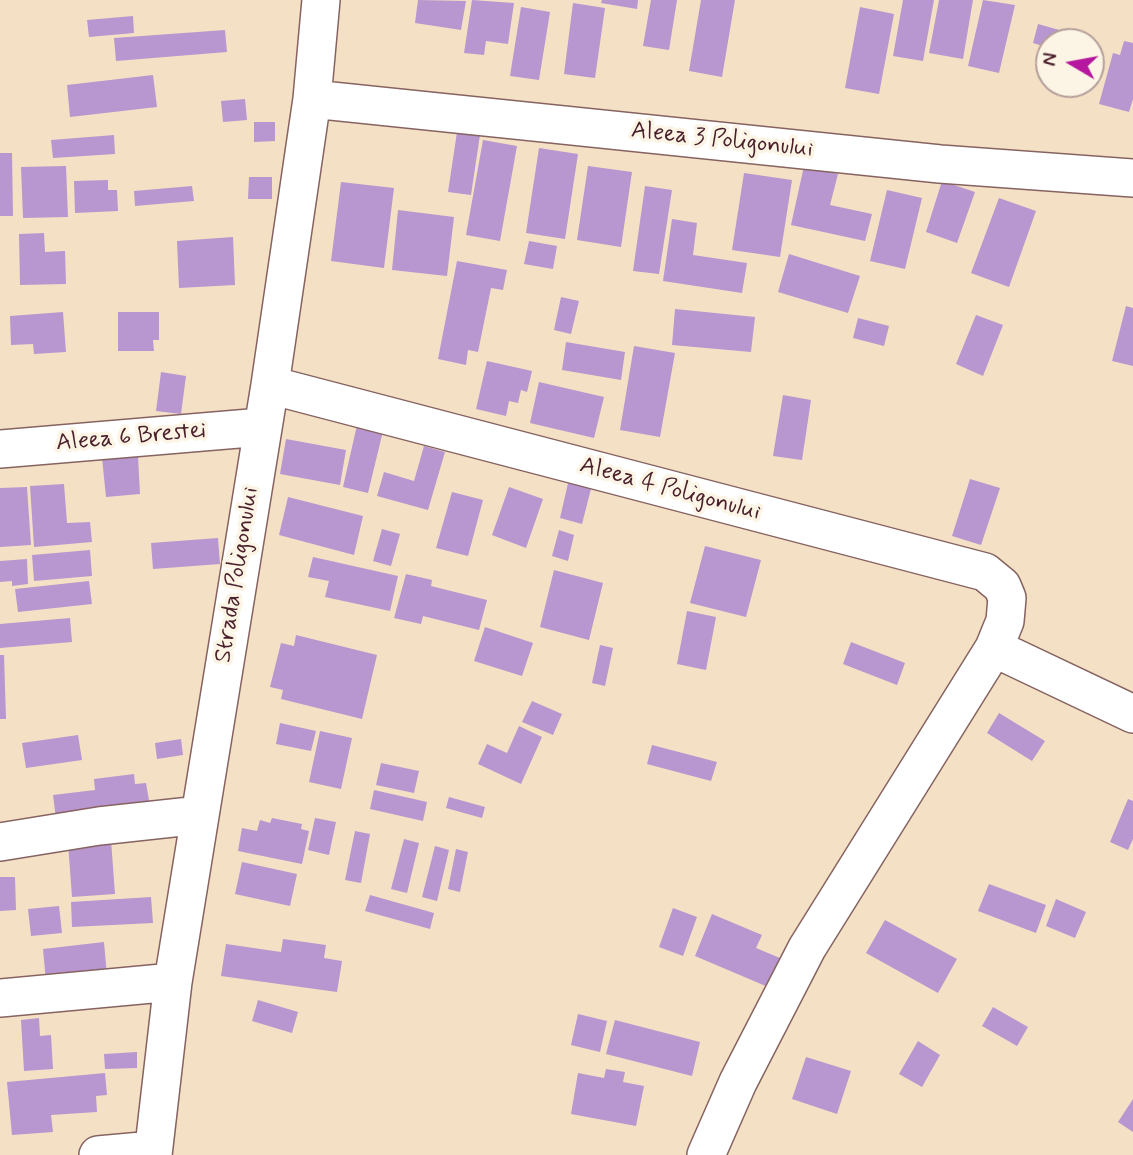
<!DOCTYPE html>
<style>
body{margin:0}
#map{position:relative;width:1133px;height:1155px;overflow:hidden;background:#f4e1c5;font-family:Mynerve,sans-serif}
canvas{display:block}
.north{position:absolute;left:1035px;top:28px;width:70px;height:70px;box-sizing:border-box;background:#fcf5e5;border:2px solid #b59f9b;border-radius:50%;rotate:280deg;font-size:19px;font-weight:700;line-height:28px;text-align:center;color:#4a1f2b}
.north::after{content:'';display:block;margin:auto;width:24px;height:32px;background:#b5179e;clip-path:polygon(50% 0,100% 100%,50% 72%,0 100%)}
</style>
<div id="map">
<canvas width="1133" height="1155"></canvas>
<div class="north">N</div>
</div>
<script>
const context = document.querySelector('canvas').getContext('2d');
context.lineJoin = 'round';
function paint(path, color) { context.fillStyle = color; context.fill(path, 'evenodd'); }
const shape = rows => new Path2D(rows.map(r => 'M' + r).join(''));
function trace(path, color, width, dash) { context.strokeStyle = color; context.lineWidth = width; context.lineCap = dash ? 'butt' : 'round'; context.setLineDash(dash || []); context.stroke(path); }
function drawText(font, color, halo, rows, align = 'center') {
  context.font = font + ' Mynerve,sans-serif'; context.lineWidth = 7; context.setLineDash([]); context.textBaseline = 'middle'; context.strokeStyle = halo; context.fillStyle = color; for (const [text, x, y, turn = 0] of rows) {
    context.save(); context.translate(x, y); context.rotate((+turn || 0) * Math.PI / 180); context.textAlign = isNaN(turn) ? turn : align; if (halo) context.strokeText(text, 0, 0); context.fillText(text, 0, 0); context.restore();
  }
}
const building = shape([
 [418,0,466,1,461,30,415,23],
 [472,0,514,3,508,44,486,41,484,55,464,53],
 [602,0,638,0,637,9,601,3],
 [651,0,677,0,669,50,643,46],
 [701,0,735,0,722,77,689,71],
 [903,0,934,0,923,61,893,56],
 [939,0,973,0,963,59,929,53],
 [983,0,1015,5,999,73,968,66],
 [573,3,605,8,595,78,564,74],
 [521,7,550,12,539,80,510,76],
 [860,7,894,14,879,94,845,88],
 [133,16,134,33,89,37,87,20],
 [1038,24,1070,33,1067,42,1049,42,1049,48,1033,43],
 [225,30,227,52,116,61,114,38],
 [1124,41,1133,43,1133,99,1129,112,1099,104,1113,53,1120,55],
 [153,75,157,107,70,117,67,85],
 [245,99,247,120,223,122,221,101],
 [254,122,275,122,275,141,254,142],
 [457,132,480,135,471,195,448,192],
 [114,135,115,154,53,158,51,140],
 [483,140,517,146,500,241,466,235],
 [539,148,578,154,565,239,526,233],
 [0,153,12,153,13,216,0,216],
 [66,166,68,217,23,218,21,167],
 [588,166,632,172,621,247,577,240],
 [804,166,838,174,830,205,872,214,865,241,791,225],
 [744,173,792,180,780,257,732,250],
 [249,177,272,177,272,199,248,199],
 [108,180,108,190,117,190,118,211,75,213,74,181],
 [942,181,975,192,957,243,926,232],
 [341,182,394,188,384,268,331,261],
 [192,186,194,201,135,206,134,191],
 [645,186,672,190,659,274,633,271],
 [887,190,922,198,905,269,870,261],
 [999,198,1036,211,1009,287,971,273],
 [398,210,454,217,447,276,392,270],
 [672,219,697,223,693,255,747,263,742,293,663,281],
 [44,233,45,252,65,251,66,284,20,285,19,234],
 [233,237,235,285,179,288,177,241],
 [529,241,557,246,553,269,524,264],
 [789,254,860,276,848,313,778,292],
 [457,261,507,270,503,290,491,288,478,352,468,350,466,365,438,359],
 [561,297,579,301,571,334,554,330],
 [1126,306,1133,308,1133,366,1112,361],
 [675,309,755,317,751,352,672,345],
 [63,312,66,352,34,354,33,344,11,345,10,316],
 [118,312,159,312,159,340,153,340,154,351,118,351],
 [976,315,1003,325,983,376,956,364],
 [858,318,889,326,884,346,853,338],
 [566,342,625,352,621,380,562,370],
 [634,346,675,353,660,437,620,430],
 [487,361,532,371,527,392,521,390,518,403,509,401,506,416,476,409],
 [161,372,186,376,181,414,156,411],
 [539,382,604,397,594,438,530,423],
 [783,395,811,400,802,460,773,456],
 [357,425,383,431,368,493,343,487],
 [286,439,346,450,340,485,280,474],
 [424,446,445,452,428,510,377,496,384,472,414,481],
 [138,456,140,494,106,497,102,458],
 [569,479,592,485,582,524,560,518],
 [970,479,1000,488,981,545,952,536],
 [64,484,67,523,90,522,92,542,34,547,30,486],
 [27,487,31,545,0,547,0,488],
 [509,487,543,499,526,548,492,535],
 [452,492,483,500,468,556,436,548],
 [288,497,363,516,354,555,279,535],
 [382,529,400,534,391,566,373,561],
 [559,530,574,535,568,561,552,556],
 [218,538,220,564,153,569,151,543],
 [705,546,761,560,746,617,690,603],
 [90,550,92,576,34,581,32,555],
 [313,557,398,576,390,611,325,597,329,581,308,577],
 [27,559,28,584,12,586,12,581,0,582,0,561],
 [554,570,603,583,589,640,540,627],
 [406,574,432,580,431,586,487,600,479,630,423,616,421,624,394,618],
 [89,581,92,604,18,612,15,589],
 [687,611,716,617,706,670,677,664],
 [70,618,72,642,0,648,0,624],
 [485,627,533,643,522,676,474,661],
 [296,635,377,655,362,719,281,699,283,690,270,687,281,643,294,646],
 [851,642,905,663,897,685,843,664],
 [600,645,613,648,605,686,592,683],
 [0,655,4,655,6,719,0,719],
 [532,701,562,714,553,735,522,722],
 [999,713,1045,741,1032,761,987,733],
 [280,723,316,731,311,751,276,744],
 [519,726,542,737,521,784,478,764,487,744,507,753],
 [320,731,352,738,341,789,309,782],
 [78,735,82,760,26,768,22,743],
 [181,739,183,755,157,759,155,743],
 [652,745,717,762,711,781,647,764],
 [381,763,419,771,414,793,376,785],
 [134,774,135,784,146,783,150,806,56,819,53,795,95,790,94,779],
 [374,790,427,802,423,821,370,809],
 [449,797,485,807,482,818,446,808],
 [1128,799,1133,801,1133,839,1128,850,1110,842],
 [272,818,302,824,301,829,309,831,302,864,238,851,242,828,257,831,260,820,270,823],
 [315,818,336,822,329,855,308,850],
 [355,831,370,834,361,883,345,880],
 [404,839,419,843,407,893,391,889],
 [111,840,115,894,72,897,68,843],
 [435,846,449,850,437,901,422,897],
 [456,849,468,852,460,892,448,889],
 [242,862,297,874,290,906,235,894],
 [0,877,15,877,16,910,0,911],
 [989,884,1046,905,1036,933,978,911],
 [370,895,434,913,430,929,365,911],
 [151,897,153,923,72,927,71,902],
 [1056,899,1086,912,1075,938,1046,926],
 [59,906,62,933,31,936,28,909],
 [673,908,697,917,683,956,659,947],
 [712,914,762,935,756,948,780,958,768,987,695,956],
 [885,920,957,959,938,993,866,953],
 [283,939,326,945,324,958,342,961,337,992,221,976,226,944,281,952],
 [104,942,107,976,46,982,43,949],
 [258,1000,298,1012,292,1033,252,1021],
 [993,1007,1028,1027,1017,1046,982,1026],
 [578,1014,607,1021,600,1052,571,1045],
 [39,1018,40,1036,51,1035,53,1069,24,1071,21,1020],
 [615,1020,700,1042,692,1076,606,1054],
 [918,1041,940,1055,922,1087,899,1074],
 [137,1052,137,1068,105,1069,104,1054],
 [806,1057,851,1071,837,1114,792,1099],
 [606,1069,625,1072,623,1082,644,1086,636,1126,571,1114,578,1073,604,1078],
 [105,1073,107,1095,96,1096,97,1112,51,1115,53,1132,12,1135,7,1082],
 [1133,1099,1133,1132,1118,1122]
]);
const minor = shape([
 [312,99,940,164,1133,178],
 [270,385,985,572,1002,586,1007,598,1005,621,994,648,807,948,738,1082,706,1155],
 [0,449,262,427],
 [994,648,1133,714],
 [0,842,99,826,200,815],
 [0,998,173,982],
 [98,1155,153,1150],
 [153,1155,173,982,270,385,312,99,321,0]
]);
const streetNames = [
 ["Aleea 3 Poligonului",722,141,6],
 ["Aleea 6 Brestei",131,438,-5],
 ["Aleea 4 Poligonului",670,490,15],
 ["Strada Poligonului",238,575,-81]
];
paint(building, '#b896cf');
trace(minor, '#866361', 40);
trace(minor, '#fff', 37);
drawText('24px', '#4a1f2b', '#fcf5e5', streetNames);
</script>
